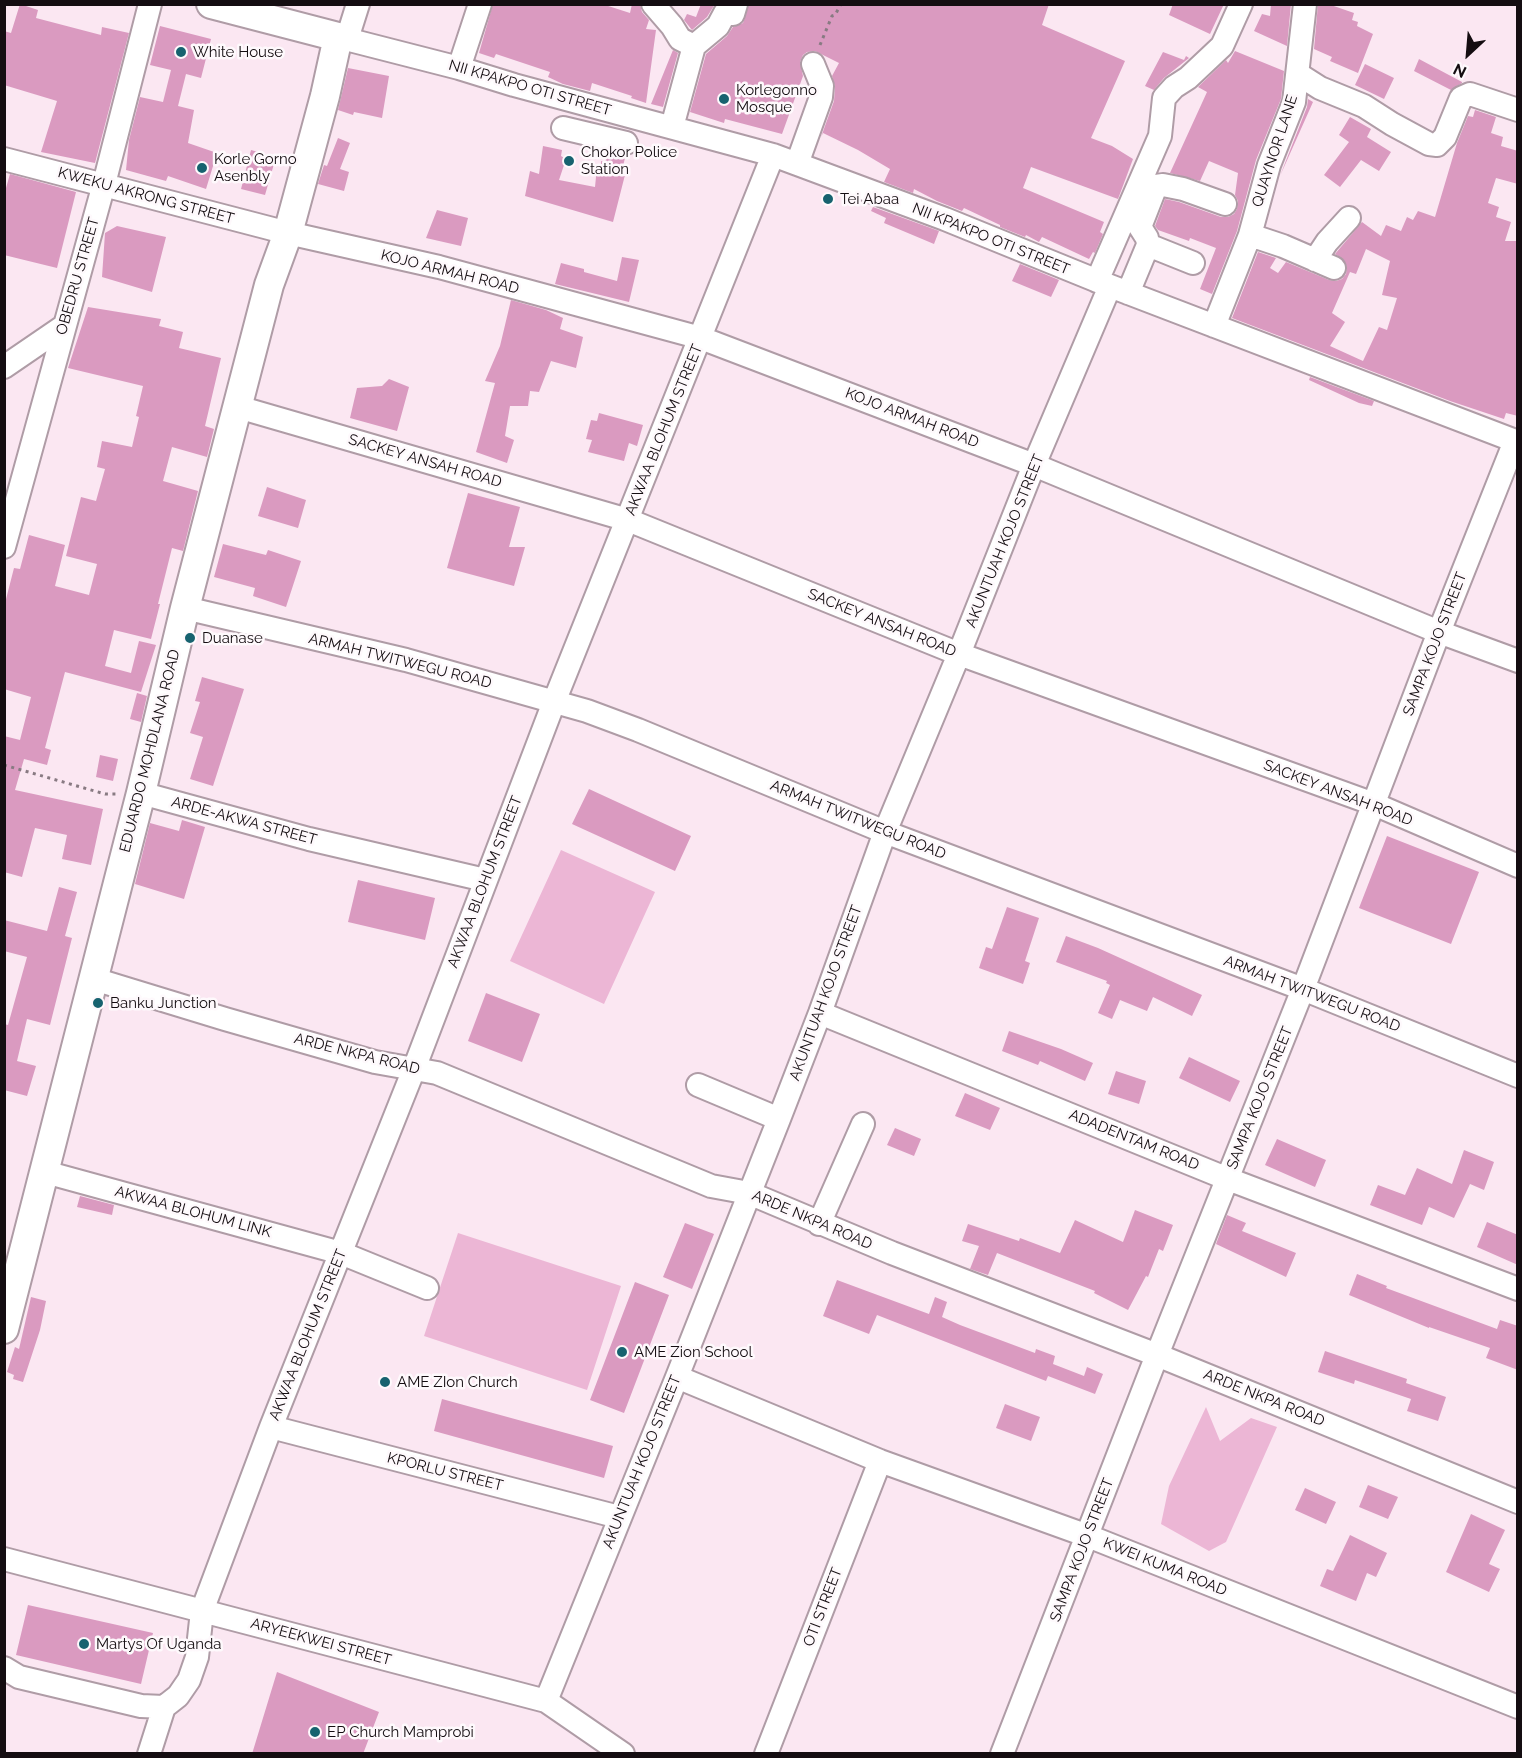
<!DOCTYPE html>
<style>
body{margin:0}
#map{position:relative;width:1522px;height:1758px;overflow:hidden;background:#fbe7f2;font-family:Raleway,sans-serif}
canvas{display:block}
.frame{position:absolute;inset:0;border:6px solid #140d11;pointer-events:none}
.north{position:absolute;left:1438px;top:24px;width:60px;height:60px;-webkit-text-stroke:4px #fef9fc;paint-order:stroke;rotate:206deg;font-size:16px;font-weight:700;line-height:24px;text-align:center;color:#140d11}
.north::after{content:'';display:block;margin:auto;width:21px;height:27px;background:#140d11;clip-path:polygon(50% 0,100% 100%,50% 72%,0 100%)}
</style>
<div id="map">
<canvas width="1522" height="1758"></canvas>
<div class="frame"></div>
<div class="north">N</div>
</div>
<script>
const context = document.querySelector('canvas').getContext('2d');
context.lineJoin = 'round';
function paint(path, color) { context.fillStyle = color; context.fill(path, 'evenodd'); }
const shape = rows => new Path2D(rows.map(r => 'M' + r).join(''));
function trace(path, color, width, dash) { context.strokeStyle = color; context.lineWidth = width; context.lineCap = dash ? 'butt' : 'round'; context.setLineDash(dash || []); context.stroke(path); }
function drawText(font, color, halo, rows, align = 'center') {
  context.font = font + ' Raleway,sans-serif'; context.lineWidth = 5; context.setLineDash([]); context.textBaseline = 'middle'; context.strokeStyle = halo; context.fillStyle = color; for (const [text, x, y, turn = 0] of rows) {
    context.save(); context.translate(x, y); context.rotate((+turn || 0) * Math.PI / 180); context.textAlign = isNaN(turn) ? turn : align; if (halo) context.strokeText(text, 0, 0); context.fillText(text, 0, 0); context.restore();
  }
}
const green = shape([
 [561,850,655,892,604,1004,510,961],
 [458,1233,621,1286,587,1390,424,1336],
 [1206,1407,1220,1441,1251,1418,1277,1427,1226,1542,1209,1551,1161,1524,1169,1486]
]);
const building = shape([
 [20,4,38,10,36,18,101,35,102,27,129,33,95,163,41,152,57,101,4,85,4,31,11,33],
 [493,4,602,4,630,13,632,4,640,4,642,12,649,20,646,29,656,30,646,103,631,98,632,96,592,83,590,91,563,84,548,77,550,72,496,54,494,58,479,53],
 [701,4,715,4,707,17,692,30,684,20,687,14,696,17],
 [749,4,1049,4,1042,25,1125,61,1091,138,1112,146,1133,159,1118,199,1031,167,1023,188,1104,222,1100,232,1103,234,1095,253,1093,252,1089,259,1042,237,1039,242,1026,235,1025,237,1000,227,1000,225,964,208,962,211,937,201,914,189,913,193,884,182,890,169,858,150,823,133,821,137,834,101,835,87,832,76,839,63,815,51,807,52,803,55,800,62,803,76,782,134,725,119,724,123,690,112,706,54,727,36,733,27,743,23],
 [1173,4,1224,4,1210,34,1169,15],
 [1271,4,1291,4,1287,46,1254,31,1262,14,1270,16],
 [1318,4,1328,4,1354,13,1352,20,1358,22,1357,26,1373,34,1358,73,1330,61,1332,57,1314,49],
 [160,26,211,39,201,78,186,74,178,106,194,110,188,143,217,153,206,189,168,176,166,181,126,170,129,140,140,97,163,102,171,70,150,65],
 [673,50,678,53,663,107,651,104],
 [1235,51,1284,71,1281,99,1256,160,1237,231,1212,294,1200,289,1216,248,1190,238,1189,241,1158,230,1155,226,1165,199,1179,202,1221,217,1228,217,1234,214,1237,209,1238,201,1235,195,1238,173,1209,161,1200,181,1170,173,1207,92,1198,87,1226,60,1228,63],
 [1163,52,1184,60,1186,56,1189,58,1164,78,1154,90,1145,86],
 [1419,59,1462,82,1462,83,1451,90,1414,71],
 [1365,64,1394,78,1384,99,1355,85],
 [348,68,389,76,382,118,354,112,353,115,338,110],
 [1308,99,1313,102,1280,176,1307,107],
 [1475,110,1496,117,1491,133,1503,137,1501,146,1518,151,1518,184,1496,178,1488,203,1499,207,1496,217,1511,222,1505,241,1518,241,1518,416,1506,413,1504,419,1450,401,1232,318,1258,252,1276,258,1270,268,1278,273,1286,262,1329,280,1336,281,1342,279,1346,274,1347,267,1344,260,1335,254,1362,222,1381,236,1386,225,1401,231,1407,217,1413,220,1418,211,1435,217,1457,143,1468,116,1473,117],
 [1366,249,1390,261,1382,295,1397,298,1387,330,1379,327,1363,361,1330,346,1345,322,1332,313,1350,272,1356,274],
 [1350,117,1371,129,1367,137,1391,152,1379,171,1361,160,1340,187,1324,175,1349,142,1339,135],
 [338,138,350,143,340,169,349,172,344,191,318,184,324,165,327,166],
 [543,146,562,150,561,156,566,159,559,180,595,187,597,167,601,169,601,161,605,162,608,153,625,158,622,170,626,171,613,222,525,196,530,171,539,174],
 [251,150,276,157,265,195,241,189],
 [10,174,76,192,57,268,4,255,4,195],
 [873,207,939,231,934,244,884,223,886,218,871,211],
 [437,210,468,218,461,246,426,238],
 [117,226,166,237,152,292,102,277,105,233],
 [622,257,639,260,629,302,555,284,561,263,584,269,584,272,617,281],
 [1020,264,1059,280,1051,297,1012,281],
 [511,300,546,310,563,318,560,329,583,337,576,368,551,361,539,392,530,391,528,406,510,406,505,436,514,440,507,463,476,452,495,383,485,381,500,346],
 [88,307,161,319,159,326,183,332,179,348,221,358,205,426,214,429,207,457,172,447,163,481,198,491,183,551,172,548,158,604,160,604,151,639,114,630,105,666,131,673,139,641,156,645,141,692,65,672,45,748,51,750,47,765,24,759,15,790,103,809,91,865,62,859,67,835,35,828,22,877,4,872,4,736,20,740,31,697,4,689,4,607,14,568,20,569,29,535,65,545,55,586,89,595,97,564,66,556,81,497,96,501,105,469,97,467,102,441,132,447,139,417,136,416,143,386,68,368],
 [1310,377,1374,401,1372,406,1359,403,1309,380],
 [389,379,409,387,397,431,350,418,357,388,382,386],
 [599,413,643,425,637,446,629,443,624,461,588,452,592,440,586,439,591,420,597,421],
 [267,487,306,500,298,528,258,516],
 [468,493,520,507,509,547,525,547,514,586,447,568],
 [223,544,266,555,268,550,301,561,286,607,253,596,255,588,214,577],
 [202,677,244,689,213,786,190,779,203,737,190,733,200,702,195,701],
 [137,693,147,696,141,722,130,719],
 [100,755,118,759,113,781,96,777],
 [589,789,691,836,675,871,572,824],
 [182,820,205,827,184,899,135,884,150,823,179,831],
 [1387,836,1479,872,1451,944,1359,908],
 [358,880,435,898,425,940,348,922],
 [59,887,77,892,65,936,72,938,50,1025,27,1019,17,1061,36,1066,27,1096,4,1090,4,1024,8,1025,27,957,4,951,4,920,47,931],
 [1007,907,1039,918,1025,961,1030,963,1023,984,979,968,986,947,992,949],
 [1066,936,1098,948,1202,995,1192,1016,1153,997,1147,1011,1120,1000,1112,1019,1098,1013,1110,985,1106,983,1107,981,1056,962],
 [486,993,540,1014,522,1062,468,1041],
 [1009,1031,1061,1049,1093,1063,1085,1081,1040,1061,1038,1065,1002,1051],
 [1189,1057,1240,1081,1230,1102,1179,1078],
 [1116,1071,1146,1081,1139,1104,1108,1094],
 [965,1093,1000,1108,990,1130,955,1116],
 [895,1128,921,1139,914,1156,887,1145],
 [1277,1139,1326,1160,1315,1187,1265,1165],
 [1464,1150,1494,1162,1484,1190,1470,1184,1454,1218,1429,1207,1422,1225,1370,1205,1378,1185,1405,1195,1417,1168,1452,1184],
 [80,1196,114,1205,112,1215,77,1207],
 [1135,1210,1173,1225,1163,1251,1159,1249,1148,1277,1146,1276,1128,1310,1094,1293,1095,1291,997,1253,988,1275,970,1269,979,1246,962,1241,968,1224,1019,1241,1020,1238,1060,1253,1075,1220,1123,1242],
 [1227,1215,1246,1223,1242,1231,1296,1253,1286,1277,1216,1244],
 [1487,1222,1518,1235,1518,1265,1477,1247],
 [685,1223,714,1234,692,1289,663,1277],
 [1357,1274,1387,1286,1386,1288,1497,1329,1500,1320,1518,1326,1518,1370,1486,1358,1490,1348,1429,1327,1429,1328,1349,1295],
 [837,1280,929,1314,935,1297,947,1302,942,1317,960,1325,1035,1353,1036,1349,1055,1356,1053,1364,1084,1376,1087,1367,1103,1374,1095,1394,1048,1376,1046,1381,877,1315,869,1334,823,1316],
 [635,1282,669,1295,624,1413,590,1400],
 [31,1297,46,1301,40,1330,23,1382,13,1379,14,1375,7,1372,15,1347,19,1349],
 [1325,1351,1407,1379,1406,1383,1446,1397,1438,1421,1407,1411,1411,1399,1355,1380,1354,1384,1318,1372],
 [442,1399,613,1446,604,1478,434,1431],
 [1005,1404,1040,1417,1031,1441,996,1428],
 [1368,1485,1398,1497,1388,1519,1359,1507],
 [1305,1488,1336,1502,1326,1524,1295,1510],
 [1471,1514,1505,1530,1489,1564,1500,1569,1489,1592,1446,1572],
 [1350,1535,1387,1553,1376,1577,1367,1573,1356,1601,1320,1586,1327,1569,1333,1571],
 [28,1605,153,1633,141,1684,16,1655],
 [277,1672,379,1712,363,1754,252,1754]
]);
const path = shape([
 [820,45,832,16,835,15,841,4],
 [4,765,105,794,119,794]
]);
const minor = shape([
 [653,4,672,26,680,39,694,46],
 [338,37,459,68,514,85,773,155,945,219,1110,286,1518,442],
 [347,39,358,4],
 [459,68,480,4],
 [1298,74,1320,88,1364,106,1392,124,1429,144,1437,145,1445,137,1461,98,1470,94,1518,110],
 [672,127,694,46,718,26,725,13,733,14,736,4],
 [563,128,626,143],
 [4,159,288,233,439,267,701,338,1034,465,1439,632,1518,661],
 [797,164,821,97,822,86,813,64],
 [1250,235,1283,246,1334,268],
 [1148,245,1193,263],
 [1315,260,1327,242,1349,218],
 [1097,281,1160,136,1164,98,1174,87,1188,78,1222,46,1241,4],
 [1128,293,1148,245,1147,238,1140,227,1156,186,1163,185,1183,189,1225,204],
 [1214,326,1250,235,1269,165,1294,102,1305,4],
 [4,367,64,326],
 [238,407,628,520,959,654,1374,804,1518,866],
 [4,547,104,184,150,4],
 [185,608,406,660,587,711,638,730,885,832,1303,989,1518,1076],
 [141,793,309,839,485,880],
 [94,979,225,1019,375,1062,437,1073,711,1186,749,1193,892,1253,1157,1355,1518,1502],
 [820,1013,1228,1179,1518,1289],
 [698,1085,779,1119],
 [45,1172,341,1253,427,1288],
 [819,1224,863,1124],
 [677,1377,880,1461,1088,1536,1518,1707],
 [271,1427,619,1517],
 [4,1559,546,1701,623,1754],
 [4,1668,19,1677,141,1706,164,1707,178,1696,189,1680,197,1657,202,1611,271,1427,414,1069,554,702,773,155],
 [546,1701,677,1377,779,1119,820,1013,885,832,959,654,1034,465,1110,286],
 [149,1754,164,1707],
 [766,1754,880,1461],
 [1002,1754,1157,1355,1303,989,1439,632,1515,441]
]);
const major = shape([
 [4,1329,141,793,185,608,269,285,288,233,325,96,338,37,211,4]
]);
const markers = [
 [181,52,6,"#17626f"],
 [724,99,6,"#17626f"],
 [569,161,6,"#17626f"],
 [202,168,6,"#17626f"],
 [828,199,6,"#17626f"],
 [190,638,6,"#17626f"],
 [98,1003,6,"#17626f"],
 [622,1352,6,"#17626f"],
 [385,1382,6,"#17626f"],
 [84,1644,6,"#17626f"],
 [315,1732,6,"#17626f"]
];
const poiNames = [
 ["White House",193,52],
 ["Korlegonno",736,90],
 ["Mosque",736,107],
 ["Chokor Police",581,152],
 ["Station",581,169],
 ["Korle Gorno",214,159],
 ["Asenbly",214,176],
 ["Tei Abaa",840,199],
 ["Duanase",202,638],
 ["Banku Junction",110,1003],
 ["AME Zion School",634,1352],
 ["AME ZIon Church",397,1382],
 ["Martys Of Uganda",96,1644],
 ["EP Church Mamprobi",327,1732]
];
const streetNames = [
 ["NII KPAKPO OTI STREET",530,88,16],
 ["QUAYNOR LANE",1275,151,-72],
 ["KWEKU AKRONG STREET",146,196,15],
 ["NII KPAKPO OTI STREET",991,239,22],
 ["KOJO ARMAH ROAD",450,272,14],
 ["OBEDRU STREET",78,276,-74],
 ["KOJO ARMAH ROAD",912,418,21],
 ["AKWAA BLOHUM STREET",664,430,-68],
 ["SACKEY ANSAH ROAD",425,461,16],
 ["AKUNTUAH KOJO STREET",1005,541,-68],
 ["SACKEY ANSAH ROAD",882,623,22],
 ["SAMPA KOJO STREET",1435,644,-69],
 ["ARMAH TWITWEGU ROAD",400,661,14],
 ["EDUARDO MOHDLANA ROAD",150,751,-76],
 ["SACKEY ANSAH ROAD",1338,793,21],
 ["ARMAH TWITWEGU ROAD",858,820,22],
 ["ARDE-AKWA STREET",244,821,15],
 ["AKWAA BLOHUM STREET",485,882,-69],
 ["AKUNTUAH KOJO STREET",826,993,-70],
 ["ARMAH TWITWEGU ROAD",1312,994,21],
 ["ARDE NKPA ROAD",357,1054,14],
 ["SAMPA KOJO STREET",1260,1098,-68],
 ["ADADENTAM ROAD",1134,1140,22],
 ["AKWAA BLOHUM LINK",193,1212,15],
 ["ARDE NKPA ROAD",812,1220,23],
 ["AKWAA BLOHUM STREET",308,1335,-68],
 ["ARDE NKPA ROAD",1264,1398,22],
 ["AKUNTUAH KOJO STREET",642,1462,-68],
 ["KPORLU STREET",445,1472,14],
 ["SAMPA KOJO STREET",1082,1550,-69],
 ["KWEI KUMA ROAD",1165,1567,22],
 ["OTI STREET",823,1607,-69],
 ["ARYEEKWEI STREET",321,1642,15]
];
paint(green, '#ecb6d5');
paint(building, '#da9ac0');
trace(minor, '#af9ca6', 26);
trace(major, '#af9ca6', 32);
trace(path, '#887a82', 3, [3, 4.5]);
trace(minor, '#fff', 22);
trace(major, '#fff', 28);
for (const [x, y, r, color] of markers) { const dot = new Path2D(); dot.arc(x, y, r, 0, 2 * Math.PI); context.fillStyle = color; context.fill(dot); trace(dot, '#fef9fc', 2); }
drawText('15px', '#140d11', '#fef9fc', poiNames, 'left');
drawText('15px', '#140d11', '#fef9fc', streetNames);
</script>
